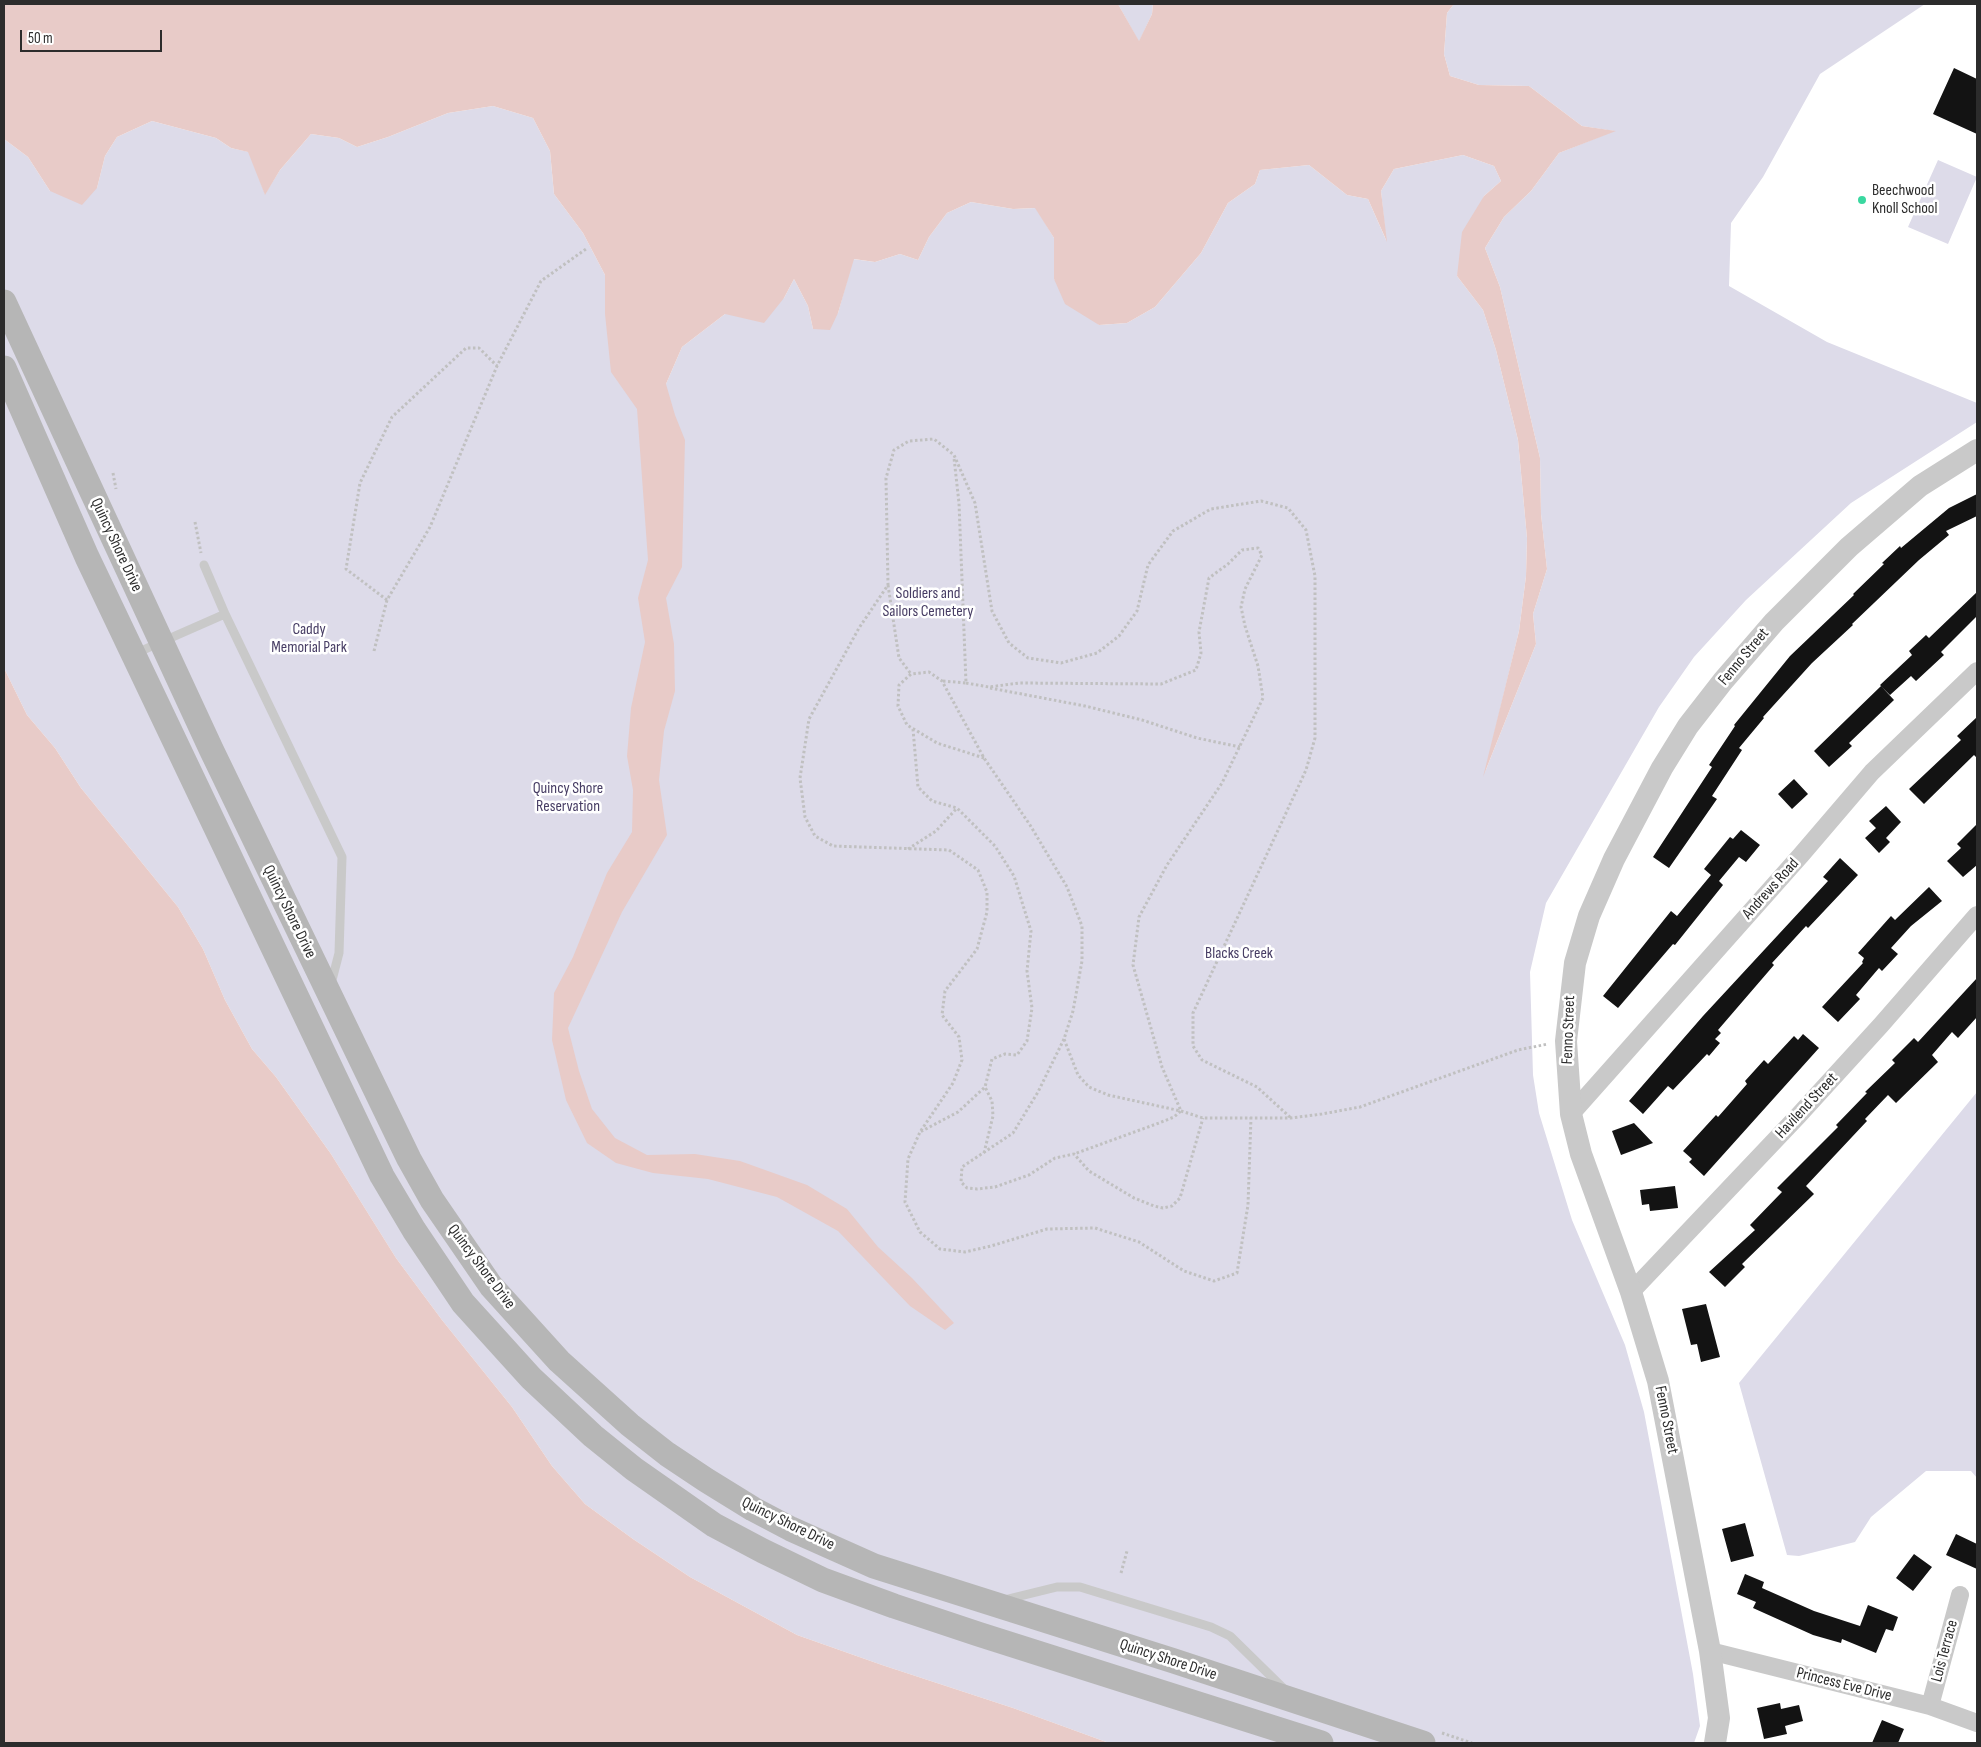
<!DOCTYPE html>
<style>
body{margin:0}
#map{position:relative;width:1981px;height:1747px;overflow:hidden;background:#fff;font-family:"Sofia Sans Condensed",sans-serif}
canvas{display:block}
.frame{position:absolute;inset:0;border:5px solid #2c2c2c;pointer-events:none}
.scale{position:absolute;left:20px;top:30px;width:142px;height:22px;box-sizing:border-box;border:2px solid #2c2c2c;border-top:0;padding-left:6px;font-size:15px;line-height:18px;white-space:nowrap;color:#2c2c2c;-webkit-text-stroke:4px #fff;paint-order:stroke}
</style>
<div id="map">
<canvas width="1981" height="1747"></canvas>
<div class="frame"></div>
<div class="scale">50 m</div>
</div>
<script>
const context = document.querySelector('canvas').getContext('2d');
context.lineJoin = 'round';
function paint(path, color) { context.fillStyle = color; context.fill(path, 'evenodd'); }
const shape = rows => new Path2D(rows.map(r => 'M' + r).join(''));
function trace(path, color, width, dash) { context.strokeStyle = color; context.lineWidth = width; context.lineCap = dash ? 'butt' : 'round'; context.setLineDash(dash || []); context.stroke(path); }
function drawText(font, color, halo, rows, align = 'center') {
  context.font = font + ' "Sofia Sans Condensed",sans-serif'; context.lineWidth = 5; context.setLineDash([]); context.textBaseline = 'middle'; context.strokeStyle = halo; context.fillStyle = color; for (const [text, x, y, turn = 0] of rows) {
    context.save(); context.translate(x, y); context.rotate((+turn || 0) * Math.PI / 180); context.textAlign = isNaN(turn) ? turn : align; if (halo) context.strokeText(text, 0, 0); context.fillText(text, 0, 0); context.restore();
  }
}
const green = shape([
 [1118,4,1153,4,1152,14,1139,42],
 [1454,4,1925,4,1820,74,1763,177,1731,223,1729,286,1827,342,1977,403,1977,422,1851,503,1746,600,1694,657,1659,707,1546,903,1530,972,1533,1075,1539,1113,1572,1220,1625,1345,1644,1412,1693,1674,1700,1726,1694,1743,1109,1743,1013,1708,882,1665,797,1635,690,1577,633,1539,585,1504,552,1466,512,1407,442,1320,396,1258,331,1154,276,1077,252,1049,225,1000,203,949,178,907,81,788,55,748,27,715,4,668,4,139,28,157,50,191,97,188,105,156,117,137,152,121,216,138,231,148,249,152,265,194,280,170,311,134,339,138,357,147,388,137,448,113,493,106,533,118,550,151,554,194,583,233,605,275,605,314,666,384,682,347,725,314,784,298,794,279,808,306,813,329,838,313,853,259,875,262,900,254,918,260,929,237,947,213,971,202,1013,209,1036,208,1054,238,1054,279,1099,325,1127,323,1155,307,1201,253,1228,203,1255,184,1260,170,1309,165,1347,195,1368,199,1386,240,1381,191,1394,169,1463,155,1494,166,1501,181,1484,196,1457,276,1483,310,1496,350,1518,440,1527,538,1526,576,1519,631,1485,772,1536,644,1533,614,1547,569,1541,514,1540,458,1500,287,1485,248,1504,217,1531,191,1559,153,1614,131,1582,126,1529,86,1479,85,1450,76,1444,54,1447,13],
 [1938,160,1977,177,1948,244,1908,227],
 [1977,1092,1977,1478,1971,1471,1926,1471,1871,1517,1855,1542,1799,1556,1787,1555,1739,1383]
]);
const water = shape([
 [4,4,1118,4,1139,41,1152,14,1153,4,1454,4,1447,13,1444,54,1450,76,1479,85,1529,86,1582,126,1616,131,1559,153,1531,191,1504,217,1485,248,1500,287,1540,458,1541,514,1547,569,1533,614,1536,644,1483,777,1519,631,1526,576,1527,538,1518,440,1496,350,1483,310,1457,276,1462,232,1484,196,1501,181,1494,166,1463,155,1394,169,1381,191,1387,242,1368,199,1347,195,1309,165,1260,170,1255,184,1228,203,1201,253,1155,307,1127,323,1099,325,1065,304,1054,279,1054,238,1035,208,1013,209,971,202,947,213,929,237,918,260,900,254,875,262,854,259,838,313,830,330,813,329,808,306,794,279,784,298,764,323,725,314,682,347,666,384,675,415,685,440,682,567,666,598,674,644,675,691,664,731,659,780,667,835,622,912,568,1028,579,1071,592,1109,615,1138,647,1155,695,1154,740,1161,807,1185,847,1209,878,1247,912,1278,954,1323,945,1330,910,1306,838,1231,777,1197,708,1179,653,1173,616,1163,587,1143,566,1100,552,1040,554,993,573,957,607,873,632,832,633,790,627,756,631,708,645,642,638,598,648,560,637,409,611,372,605,314,605,275,583,233,554,194,550,151,533,118,493,106,448,113,388,137,357,147,339,138,311,134,280,170,265,195,248,152,231,148,216,138,152,121,117,137,105,156,97,188,82,205,50,191,28,157,4,139],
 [4,668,27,715,55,748,81,788,178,907,203,949,225,1000,252,1049,276,1077,331,1154,396,1258,442,1320,512,1407,552,1466,585,1504,633,1539,690,1577,797,1635,882,1665,1013,1708,1109,1743,4,1743]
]);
const building = shape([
 [1954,68,1977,79,1977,134,1933,114],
 [1977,494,1977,516,1946,531,1949,535,1919,560,1852,624,1853,625,1812,663,1763,717,1764,718,1739,748,1742,750,1712,796,1717,799,1669,868,1653,857,1712,767,1709,765,1735,726,1734,725,1790,656,1854,595,1853,594,1884,564,1882,563,1900,546,1901,548,1949,508],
 [1977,592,1977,616,1941,652,1944,655,1916,681,1911,676,1890,695,1880,685,1912,655,1909,651,1926,635,1929,638],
 [1881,686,1894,700,1849,743,1852,746,1829,767,1814,751],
 [1977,717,1977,758,1974,755,1924,804,1909,789,1961,740,1957,736],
 [1794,779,1808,794,1792,809,1778,794],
 [1886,806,1901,822,1886,838,1890,842,1879,853,1865,838,1876,828,1869,821],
 [1977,824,1977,865,1963,877,1947,861,1961,848,1957,844],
 [1741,830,1760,845,1746,862,1739,857,1719,881,1723,885,1675,945,1673,944,1618,1008,1603,996,1671,911,1677,916,1711,875,1704,869,1730,837,1733,839],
 [1840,858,1858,875,1808,928,1806,926,1772,963,1774,965,1718,1030,1721,1033,1715,1039,1720,1043,1709,1056,1707,1054,1673,1090,1668,1086,1643,1114,1629,1101,1703,1016,1828,881,1823,877],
 [1929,887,1942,901,1911,926,1891,948,1898,954,1882,971,1879,968,1856,995,1860,999,1838,1022,1822,1007,1863,963,1862,962,1864,958,1858,953,1891,916,1895,920],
 [1977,978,1977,1017,1958,1038,1952,1032,1932,1055,1938,1062,1896,1103,1888,1095,1865,1119,1867,1121,1806,1186,1814,1194,1742,1264,1745,1267,1725,1287,1709,1272,1755,1230,1750,1225,1782,1192,1777,1188,1838,1127,1836,1125,1867,1093,1865,1092,1895,1063,1892,1060,1914,1038,1918,1042],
 [1803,1034,1819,1048,1704,1176,1689,1162,1692,1159,1683,1151,1716,1115,1718,1117,1747,1084,1745,1081,1764,1060,1768,1064,1794,1036,1798,1040],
 [1634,1123,1653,1143,1621,1155,1612,1131],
 [1675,1186,1678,1208,1650,1211,1649,1204,1642,1205,1640,1190],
 [1706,1304,1720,1357,1701,1362,1697,1344,1691,1345,1682,1309],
 [1745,1523,1754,1556,1731,1562,1722,1529],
 [1956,1534,1977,1544,1977,1569,1946,1555],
 [1914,1554,1932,1567,1913,1591,1896,1578],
 [1745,1574,1764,1582,1762,1588,1814,1611,1860,1626,1868,1605,1898,1617,1893,1631,1886,1629,1876,1653,1842,1639,1841,1643,1813,1635,1753,1608,1756,1602,1737,1594],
 [1780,1703,1781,1709,1799,1705,1803,1721,1785,1726,1787,1734,1764,1739,1757,1708],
 [1882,1720,1904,1729,1898,1743,1872,1743]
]);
const path = shape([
 [113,473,116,489],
 [195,522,201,553],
 [888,585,899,658,911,674],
 [387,600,346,569,360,483,392,417,466,348,479,348,497,366],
 [374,651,387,600,430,527,497,366,541,281,586,249],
 [943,681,966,683,959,503,954,458],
 [966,683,989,687,1019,683,1161,684,1196,670,1201,653,1199,632,1209,578,1228,564,1242,550,1258,548,1262,555,1245,589,1241,607,1245,626,1258,666,1263,698,1222,783,1167,865,1139,917,1133,965,1162,1067,1181,1111,1174,1117,1159,1123,1074,1154],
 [990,688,1085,706,1142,720,1197,738,1240,747],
 [913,729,918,787,932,801,957,808,995,846,1014,876,1031,931,1027,971,1032,1008,1027,1041,1017,1055,1005,1054,992,1059,985,1087,958,1112,920,1132],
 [984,758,937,743,907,725,898,706,899,685,911,674,929,672,942,681,984,758,1030,825,1067,887,1082,926,1082,961,1073,1011,1064,1039,1078,1075,1089,1087,1108,1095,1181,1111,1203,1118,1291,1118,1322,1114,1360,1107,1518,1050,1548,1044],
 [908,849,936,831,957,808],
 [1064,1039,1038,1092,1013,1133,962,1167,961,1182,967,1188,977,1189,995,1187,1029,1175,1055,1158,1074,1154,1089,1171,1134,1198,1154,1206,1163,1208,1172,1206,1180,1198,1203,1118],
 [1251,1117,1248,1205,1237,1273,1214,1281,1184,1271,1139,1242,1095,1228,1047,1229,991,1246,965,1252,940,1249,920,1232,905,1202,908,1159,920,1132,953,1083,962,1060,959,1037,942,1015,945,991,977,949,987,912,987,892,978,870,949,850,833,846,815,836,805,817,800,778,809,719,859,628,888,585,886,478,894,450,909,441,934,439,954,455,975,503,992,611,1009,643,1028,658,1061,663,1097,653,1119,636,1137,611,1148,565,1173,531,1211,509,1261,501,1288,508,1306,530,1315,576,1315,738,1306,770,1193,1013,1193,1046,1202,1060,1257,1087,1291,1118],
 [984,1153,993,1116,992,1101,985,1087],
 [1121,1573,1127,1551],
 [1442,1733,1472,1743]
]);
const service = shape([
 [204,565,225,614],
 [134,654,225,614,342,857,339,953,331,984],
 [1004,1600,1057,1587,1080,1587,1211,1627,1230,1636,1283,1688]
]);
const minor = shape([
 [1571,1114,1801,855,1872,772,1977,671],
 [1631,1292,1798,1116,1881,1025,1977,915],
 [1710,1651,1930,1706,1977,1723],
 [1930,1706,1960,1595]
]);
const tertiary = shape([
 [1715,1743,1719,1718,1710,1651,1658,1381,1631,1292,1581,1154,1571,1114,1566,1041,1575,963,1589,916,1614,859,1662,768,1688,726,1723,681,1774,622,1849,547,1920,486,1977,450]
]);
const secondary = shape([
 [4,302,211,749,409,1159,432,1200,491,1286,559,1361,630,1425,667,1454,706,1480,753,1509,791,1529,874,1566,1174,1661,1423,1743],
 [4,368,87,557,382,1176,414,1230,463,1303,531,1378,593,1436,634,1469,714,1525,763,1551,823,1580,894,1606,978,1634,1321,1743]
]);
const markers = [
 [1862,200,5,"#3ad8a0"]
];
const poiNames = [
 ["Beechwood",1872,191],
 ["Knoll School",1872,209]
];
const streetNames = [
 ["Quincy Shore Drive",116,545,65],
 ["Fenno Street",1744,657,-50],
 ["Andrews Road",1771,889,-48],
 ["Quincy Shore Drive",289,912,64],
 ["Fenno Street",1569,1030,-88],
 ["Havilend Street",1807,1106,-47],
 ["Quincy Shore Drive",481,1267,53],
 ["Fenno Street",1666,1420,79],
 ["Quincy Shore Drive",788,1524,26],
 ["Lois Terrace",1945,1651,-75],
 ["Quincy Shore Drive",1168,1660,18],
 ["Princess Eve Drive",1844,1685,14]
];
const parkNames = [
 ["Soldiers and",928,594],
 ["Sailors Cemetery",928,612],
 ["Caddy",309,630],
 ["Memorial Park",309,648],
 ["Quincy Shore",568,789],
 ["Reservation",568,807],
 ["Blacks Creek",1239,954]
];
paint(green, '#dddbe9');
paint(water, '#e8cbc8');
paint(building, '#131313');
trace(path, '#c0c0c0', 3, [2.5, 2.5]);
trace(service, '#c9c9c9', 9);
trace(minor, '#c9c9c9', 18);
trace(tertiary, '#c9c9c9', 22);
trace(secondary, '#b6b6b6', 25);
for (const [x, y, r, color] of markers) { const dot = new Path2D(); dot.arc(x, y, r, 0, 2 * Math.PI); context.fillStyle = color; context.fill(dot); trace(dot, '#fff', 2); }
drawText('16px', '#2c2c2c', '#fff', poiNames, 'left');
drawText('16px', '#2c2c2c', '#fff', streetNames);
drawText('16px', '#473d64', '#fff', parkNames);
</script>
